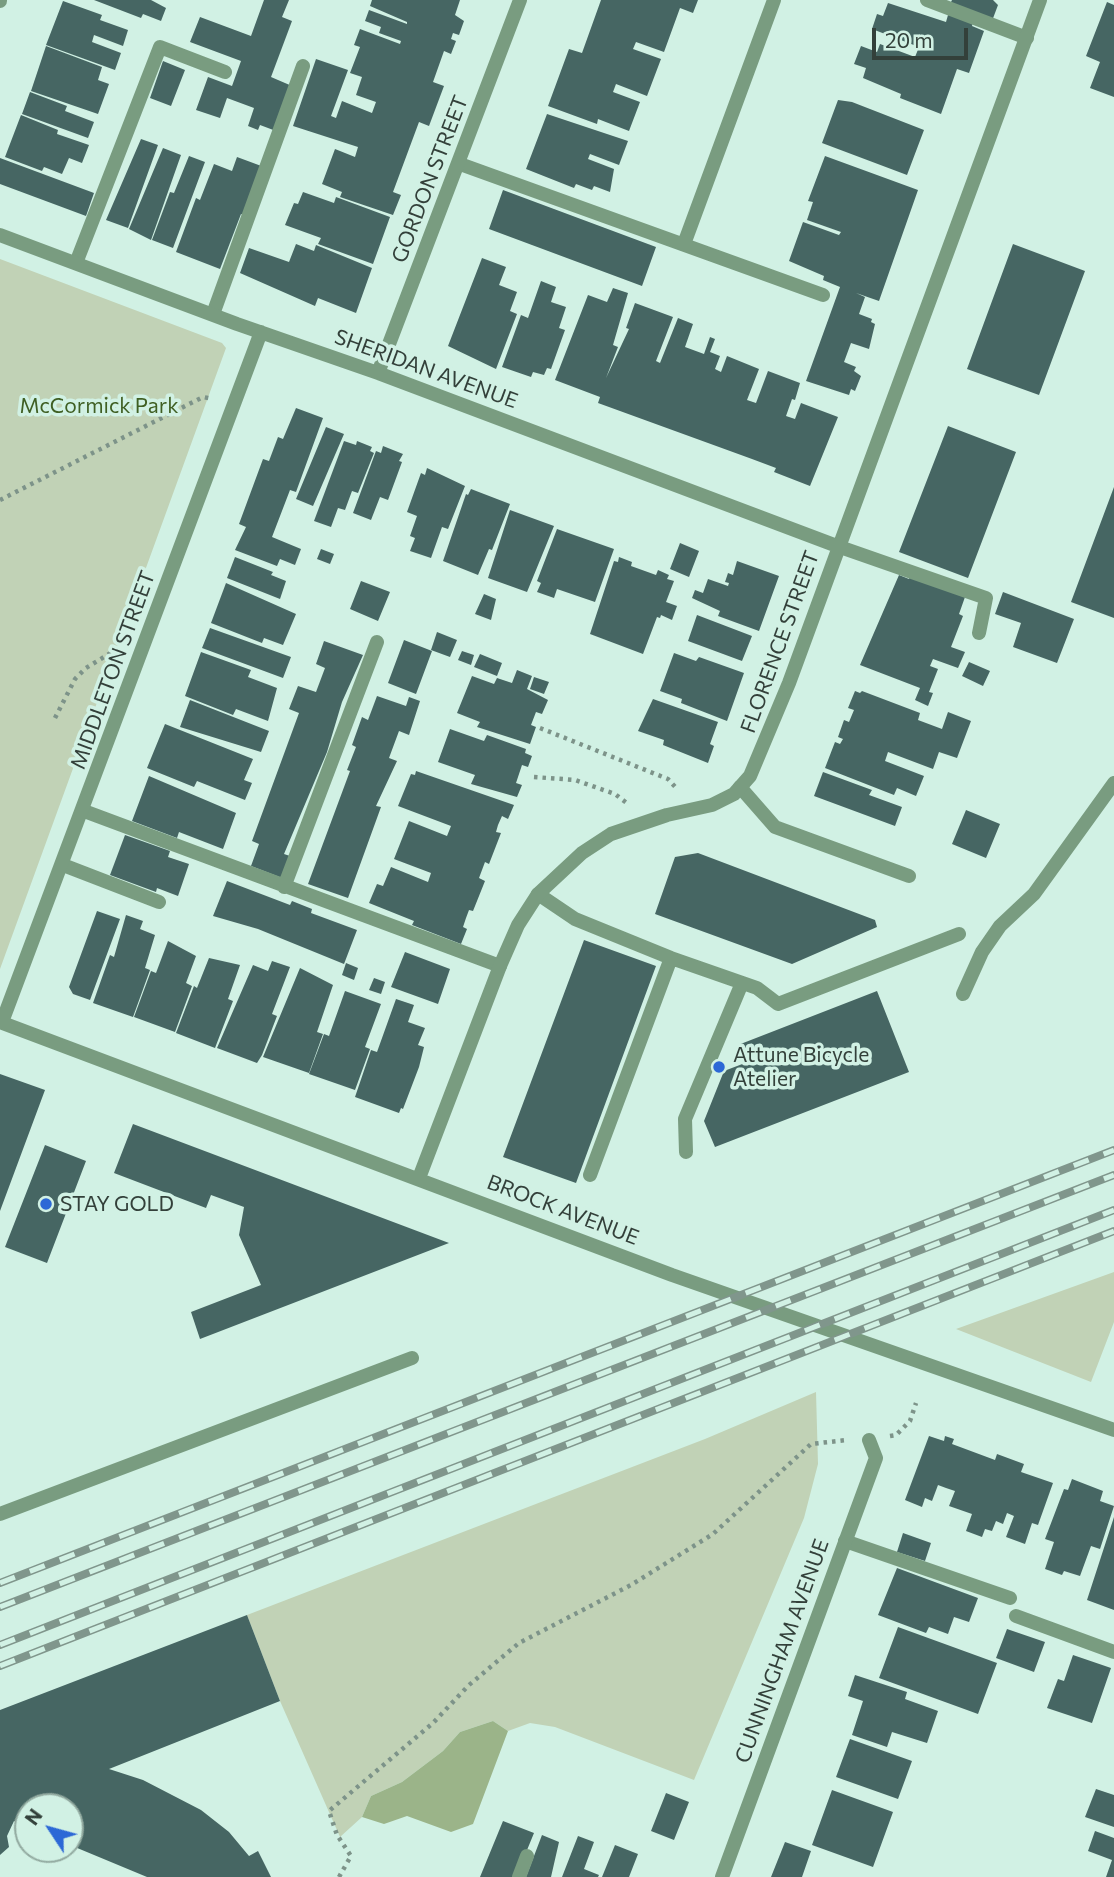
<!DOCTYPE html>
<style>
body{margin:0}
#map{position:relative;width:1114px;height:1877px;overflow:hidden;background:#d1f1e4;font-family:Commissioner,sans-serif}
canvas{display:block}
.north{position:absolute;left:14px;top:1793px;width:70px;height:70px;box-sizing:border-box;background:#d1f1e4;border:2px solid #92aaa0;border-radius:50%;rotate:306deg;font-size:19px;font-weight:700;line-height:28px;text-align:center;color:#33403a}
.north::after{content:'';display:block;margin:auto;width:24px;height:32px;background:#2c68d6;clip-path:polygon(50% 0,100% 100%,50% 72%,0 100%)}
.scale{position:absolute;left:872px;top:28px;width:96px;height:32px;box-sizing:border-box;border:4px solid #33403a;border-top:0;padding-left:9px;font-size:21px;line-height:24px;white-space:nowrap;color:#33403a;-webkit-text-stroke:5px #d1f1e4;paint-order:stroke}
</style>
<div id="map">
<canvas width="1114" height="1877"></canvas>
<div class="north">N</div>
<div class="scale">20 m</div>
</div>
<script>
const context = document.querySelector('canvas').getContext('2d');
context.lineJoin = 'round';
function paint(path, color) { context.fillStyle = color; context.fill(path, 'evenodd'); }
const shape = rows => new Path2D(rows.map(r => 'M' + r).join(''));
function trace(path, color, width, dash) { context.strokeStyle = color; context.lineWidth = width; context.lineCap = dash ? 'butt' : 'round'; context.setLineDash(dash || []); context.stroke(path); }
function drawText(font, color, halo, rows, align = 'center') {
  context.font = font + ' Commissioner,sans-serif'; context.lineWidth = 7; context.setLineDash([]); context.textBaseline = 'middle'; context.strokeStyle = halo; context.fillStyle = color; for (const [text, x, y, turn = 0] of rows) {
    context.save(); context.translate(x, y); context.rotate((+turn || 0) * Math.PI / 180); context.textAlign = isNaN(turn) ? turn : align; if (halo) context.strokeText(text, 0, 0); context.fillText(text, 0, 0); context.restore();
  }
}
const green = shape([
 [0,259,222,343,226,348,0,969],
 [1114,1272,1114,1322,1091,1382,956,1329],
 [816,1392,818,1464,804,1518,694,1780,555,1727,530,1723,508,1731,493,1721,460,1732,443,1751,402,1782,371,1796,362,1817,340,1837,280,1701,247,1615,705,1439]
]);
const forest = shape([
 [493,1721,508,1731,473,1824,451,1832,407,1816,384,1824,362,1817,371,1796,402,1782,443,1751,460,1732]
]);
const building = shape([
 [94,0,151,0,166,8,161,21,143,14,141,18],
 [264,0,289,0,282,17,292,21,271,77,292,86,276,131,260,125,258,130,248,126,254,108,227,98,220,118,196,110,208,77,232,86,241,61,190,42,200,17,251,36],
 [372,0,460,0,455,15,464,21,459,35,453,33,451,39,456,41,451,54,444,51,433,82,444,86,429,126,419,122,393,192,401,195,393,215,340,197,342,192,322,184,335,149,355,157,358,147,293,126,316,59,348,70,331,116,336,118,342,101,372,113,376,102,356,95,362,77,350,73,360,47,354,45,360,29,400,44,401,41,379,33,381,27,365,21,369,10,407,24,407,22,370,6],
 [601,0,698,0,693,13,680,8,664,52,636,42,633,49,661,59,647,96,616,84,613,92,640,102,629,131,598,119,597,124,548,106,569,49,582,53],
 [952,0,993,0,998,5,992,21,949,6],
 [63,1,102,15,100,20,128,30,123,46,94,35,92,42,121,53,115,70,46,45],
 [1107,2,1114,5,1114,97,1090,88,1100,62,1086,56],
 [888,3,946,22,948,15,973,22,972,26,984,31,969,73,957,69,941,114,900,98,901,94,863,78,866,68,854,64,861,46,877,52,880,44,915,57,919,47,872,29,877,14,883,16],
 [46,46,102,67,98,80,109,84,98,114,31,91],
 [163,61,185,70,171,106,150,98],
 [30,92,67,106,65,111,94,122,88,138,22,114],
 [838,100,852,102,924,130,907,175,822,143],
 [547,114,628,141,619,165,590,154,588,159,614,169,610,192,594,186,592,190,576,184,574,188,526,169],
 [21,115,58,130,57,134,89,145,82,163,69,158,62,174,44,167,42,171,5,157],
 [141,139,158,145,128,228,106,220],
 [163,148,181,155,151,240,129,229],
 [189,156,205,162,173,248,152,240,170,192,174,193],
 [825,156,918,190,879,301,856,293,865,297,859,314,872,319,871,322,875,324,869,349,851,343,844,362,856,367,854,371,861,376,855,391,851,389,849,395,806,381,840,287,823,280,824,276,789,261,803,222,839,235,841,232,807,220,813,202,808,201],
 [237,157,264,167,246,216,241,214,220,269,176,252,196,198,200,200,214,164,232,171],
 [0,158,94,193,86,216,0,184],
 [503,190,656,247,642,286,489,229],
 [303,192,334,203,336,197,390,217,373,264,318,244,321,238,285,225,294,203,298,204],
 [296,244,314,251,316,245,372,268,356,313,318,298,315,306,240,273,249,248,289,262],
 [1013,244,1085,271,1039,395,967,369],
 [482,258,506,267,499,285,517,292,510,311,517,314,496,369,448,346],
 [541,281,556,287,551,302,566,307,559,328,565,330,551,369,547,368,544,375,533,372,531,377,502,367,521,315,528,318],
 [613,288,628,293,613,345,618,347,606,378,629,329,626,328,635,303,673,317,656,361,660,363,678,318,693,324,685,347,704,354,710,337,715,339,710,352,720,356,715,369,721,372,727,356,759,369,747,400,756,403,768,371,800,383,795,400,792,399,786,416,795,419,801,403,838,417,810,486,774,472,776,468,752,459,598,403,600,397,555,380,588,295,607,302],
 [296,408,323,418,296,492,290,490,272,537,301,549,295,565,280,559,277,566,235,550,246,527,239,524,263,459,269,461,278,437,283,439],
 [948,426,1016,452,968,578,899,552],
 [326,427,344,434,313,506,296,499],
 [344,441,356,445,357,441,372,447,370,451,374,453,358,493,352,491,345,510,338,508,331,527,314,521],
 [383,446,403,454,399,461,402,462,388,500,380,497,371,520,353,513,376,451,381,453],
 [427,468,465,486,448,529,442,527,431,558,410,551,415,538,410,536,417,516,407,512,421,473,425,475],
 [1114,487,1114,618,1071,602],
 [471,489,510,504,492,550,489,549,478,575,443,561,466,494,468,495],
 [510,510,554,526,527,592,488,578],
 [557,529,614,549,595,602,557,589,554,598,537,592,541,583,537,581],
 [680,543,699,551,689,577,670,569],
 [321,549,334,554,330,564,317,559],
 [235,557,273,572,271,575,286,581,280,599,227,578],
 [619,557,632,562,631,566,656,575,658,570,669,575,667,579,674,581,666,602,677,606,672,620,661,615,660,618,657,617,643,654,590,634,614,561,618,562],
 [737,561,779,576,759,631,718,616,720,611,692,598,695,590,703,593,708,579,728,586,729,583,725,582,728,573,733,575],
 [899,575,909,579,910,576,965,597,959,614,963,616,951,647,965,652,958,668,933,659,930,666,938,669,929,692,933,693,928,706,915,700,920,688,860,665],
 [361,581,390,592,378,621,350,609],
 [226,583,296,614,283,645,264,638,262,643,211,623],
 [1003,592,1074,619,1057,663,1013,647,1021,623,995,614],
 [484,594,496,599,491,620,475,614],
 [697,615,752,636,742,661,688,641],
 [210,628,291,657,283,678,202,648],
 [437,632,457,640,450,657,431,650],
 [404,640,432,651,416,694,388,683],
 [324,641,363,655,342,702,327,752,284,854,290,856,282,878,251,866,259,844,252,841,299,713,289,709,298,686,316,692,325,668,316,664],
 [462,651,474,655,471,665,458,660],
 [201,652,251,670,248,677,277,688,268,721,236,709,233,715,185,696],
 [674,653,696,661,699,657,744,673,727,721,681,703,682,699,660,691],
 [480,654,502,663,497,676,474,667],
 [969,662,990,671,983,686,962,676],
 [517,670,532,676,527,689,548,700,542,714,536,712,531,725,536,727,530,744,477,727,480,722,457,713,472,676,494,684,497,678,512,683],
 [534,677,549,682,544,694,530,689],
 [855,691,860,693,862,691,920,713,918,720,942,729,948,712,971,721,957,758,939,752,933,769,888,752,885,761,924,776,916,796,897,788,894,795,825,768,835,742,840,744,843,739,838,737,844,720,849,722,854,710,848,708],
 [377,696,406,706,409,697,420,701,409,735,399,731,389,758,397,761,376,806,381,807,348,898,308,884,350,771,347,770,356,747,352,745,362,717,368,720],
 [653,699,718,722,710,744,714,746,708,763,663,745,664,740,638,731],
 [190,700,269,731,261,752,180,727],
 [165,724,253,759,244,780,252,783,245,800,197,781,194,787,147,768],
 [450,729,484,741,487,735,526,749,525,753,532,756,528,767,522,765,516,783,522,785,517,797,471,784,475,775,438,762],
 [416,771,514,805,508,819,502,816,498,825,496,832,501,833,489,864,485,862,479,878,485,881,473,911,469,910,466,918,463,927,467,929,461,944,412,925,414,921,369,903,377,884,383,886,391,867,428,882,431,873,394,859,409,821,447,836,451,826,398,806,411,774,415,775],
 [823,772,872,790,869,795,902,807,895,826,814,796],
 [149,776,236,813,223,849,179,832,177,838,132,821],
 [966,810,1000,824,986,858,952,844],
 [125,835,170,851,168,857,189,864,178,896,157,888,156,892,110,875],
 [698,853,875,920,877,927,792,964,655,914,675,857],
 [227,881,290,905,292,901,312,909,311,913,357,930,344,964,258,929,213,916],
 [97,911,120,919,90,1000,73,994,69,987],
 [126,915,143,921,140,929,155,935,145,968,150,970,133,1017,93,1003,110,955,114,957],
 [584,940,656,966,576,1183,503,1157],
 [168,941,196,956,186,983,192,986,175,1032,134,1017,151,971,156,973],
 [405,952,450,969,438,1004,391,987],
 [209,958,240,965,228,999,233,1001,215,1048,176,1033,194,986,197,988],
 [272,961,290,967,272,1014,277,1016,262,1055,257,1063,217,1048,253,965,268,971],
 [346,963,358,968,354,980,342,975],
 [300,968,333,985,317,1032,323,1034,309,1073,263,1057],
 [374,978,385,982,381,994,369,990],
 [345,991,381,1004,365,1047,370,1049,355,1090,309,1074,324,1034,329,1036],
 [877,991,909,1072,715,1147,704,1121,724,1071,745,1063,738,1045],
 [396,999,414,1005,408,1022,425,1028,418,1045,424,1047,419,1067,403,1109,401,1108,399,1113,355,1097,371,1050,377,1052],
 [0,1074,45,1090,0,1211],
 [133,1124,449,1243,200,1339,191,1312,261,1285,239,1235,244,1207,211,1195,206,1208,114,1173],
 [45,1145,86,1161,47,1263,5,1247],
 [929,1436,944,1441,945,1436,954,1439,952,1444,995,1460,997,1454,1024,1464,1021,1472,1053,1483,1038,1525,1032,1523,1025,1544,1006,1537,1014,1516,1007,1513,1003,1524,996,1521,992,1531,985,1529,982,1537,966,1531,972,1514,949,1506,955,1491,946,1488,938,1485,932,1501,925,1498,922,1507,905,1500],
 [1072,1479,1103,1491,1100,1501,1114,1506,1100,1549,1091,1546,1080,1576,1064,1571,1062,1575,1045,1569,1054,1542,1045,1539,1064,1489,1068,1490],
 [1114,1517,1114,1610,1087,1600],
 [903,1533,931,1543,925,1561,897,1552],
 [897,1568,978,1598,969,1622,954,1617,948,1634,929,1627,926,1633,878,1615],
 [247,1615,280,1701,109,1769,143,1780,201,1810,229,1832,249,1856,258,1851,271,1877,147,1877,70,1845,70,1807,28,1807,28,1827,14,1821,7,1836,9,1847,0,1855,0,1710],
 [898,1627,997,1663,978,1714,879,1678],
 [1007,1629,1045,1642,1034,1672,996,1658],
 [1073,1655,1111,1668,1092,1723,1047,1708,1058,1679,1064,1681],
 [855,1675,907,1692,905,1699,938,1711,927,1743,892,1732,887,1747,852,1735,863,1701,848,1696],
 [850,1739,912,1761,898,1799,836,1777],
 [1096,1789,1114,1795,1114,1827,1085,1817],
 [832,1790,893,1812,873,1867,812,1845],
 [666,1793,689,1802,674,1840,651,1831],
 [503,1821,534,1833,516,1877,480,1877],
 [1095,1831,1114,1838,1114,1877,1106,1877,1112,1860,1088,1851],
 [542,1835,559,1842,551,1877,526,1877],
 [578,1836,594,1842,584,1869,599,1875,598,1877,562,1877],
 [785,1842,811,1851,802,1877,771,1877],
 [615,1845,638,1854,629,1877,602,1877]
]);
const path = shape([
 [0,500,203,397,213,399],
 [55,718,75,679,86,668,117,649],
 [540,728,668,779,677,789],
 [534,777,575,780,615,794,628,804],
 [890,1436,896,1435,910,1421,916,1403],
 [339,1877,351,1856,337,1835,329,1811,433,1723,469,1685,519,1643,631,1585,713,1534,811,1444,847,1440]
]);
const lane = shape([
 [927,0,1027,38],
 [460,164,823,295],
 [684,244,774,0],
 [76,263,160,47,225,72],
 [213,314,303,66],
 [837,546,986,598,979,633],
 [740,787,775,827,909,876],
 [84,811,500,966],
 [63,865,159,902],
 [284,887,377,642],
 [538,894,575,919,671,958,757,988,778,1004,959,934],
 [963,994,982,952,1000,926,1034,894,1114,783],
 [686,1152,685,1119,742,983],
 [590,1175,671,958],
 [0,1514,412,1358],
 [845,1541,1010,1598],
 [1016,1616,1114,1652],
 [519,1877,527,1856]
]);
const street = shape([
 [0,1,0,0],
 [0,235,237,324,378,373,837,546],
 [378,373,520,0],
 [0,1022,672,1275,1114,1430],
 [2,1022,261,332],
 [419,1178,500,966,518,925,538,894,582,853,611,834,667,815,712,805,734,794,750,776,789,683,1040,0],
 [722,1877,876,1458,869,1440]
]);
const rail = shape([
 [0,1583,1114,1150],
 [0,1607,1114,1175],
 [0,1645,1114,1210],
 [0,1666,1114,1231]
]);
const markers = [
 [719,1067,7,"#2c68d6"],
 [46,1204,7,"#2c68d6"]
];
const streetNames = [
 ["GORDON STREET",430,179,-69],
 ["SHERIDAN AVENUE",426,369,20],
 ["FLORENCE STREET",780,642,-70],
 ["MIDDLETON STREET",113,670,-70],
 ["BROCK AVENUE",563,1210,21],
 ["CUNNINGHAM AVENUE",782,1651,-70]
];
const parkNames = [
 ["McCormick Park",99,406]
];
const poiNames = [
 ["Attune Bicycle",733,1055],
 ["Atelier",733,1079],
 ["STAY GOLD",60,1204]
];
paint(green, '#c1d2b6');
paint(forest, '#9bb489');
paint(building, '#466663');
trace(path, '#7d9389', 4.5, [3.5, 5]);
trace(lane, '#799c80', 14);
trace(street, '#799c80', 14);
trace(rail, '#80968c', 8);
trace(rail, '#d1f1e4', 5, [16]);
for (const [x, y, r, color] of markers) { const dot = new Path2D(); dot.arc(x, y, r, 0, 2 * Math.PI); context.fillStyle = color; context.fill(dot); trace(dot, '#d1f1e4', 2.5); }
drawText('21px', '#33403a', '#d1f1e4', streetNames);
drawText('21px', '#3f5f23', '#d1f1e4', parkNames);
drawText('21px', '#33403a', '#d1f1e4', poiNames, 'left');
</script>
